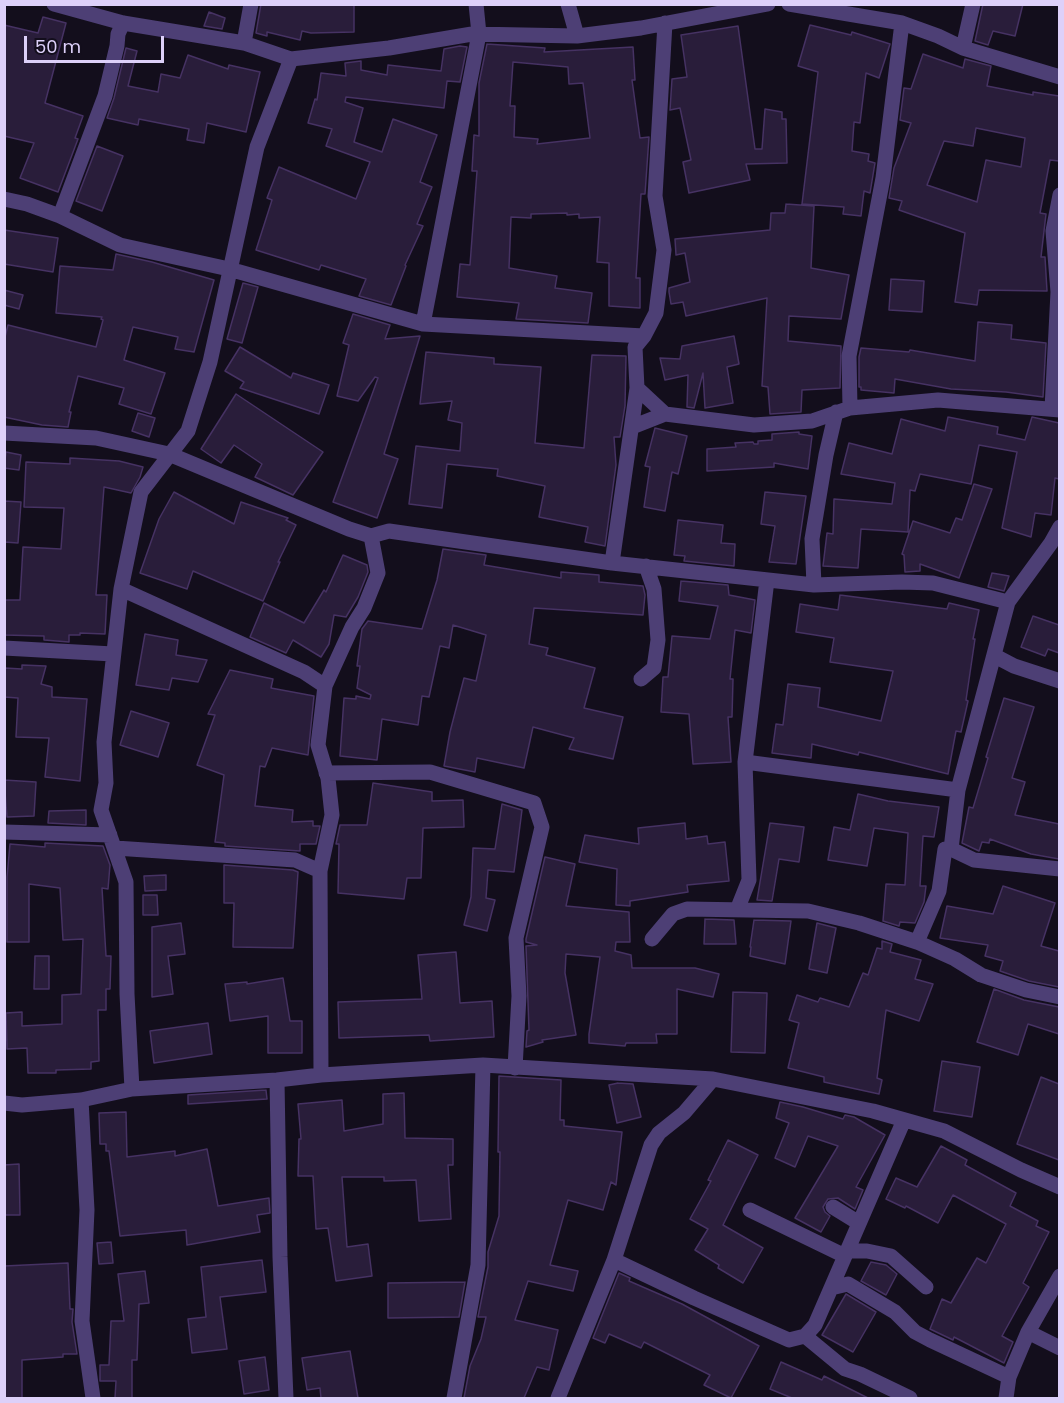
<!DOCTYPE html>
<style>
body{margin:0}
#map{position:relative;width:1064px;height:1403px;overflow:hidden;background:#130e1c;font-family:Poppins,sans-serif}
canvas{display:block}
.frame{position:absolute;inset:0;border:6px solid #ddd0f9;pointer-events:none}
.scale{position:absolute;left:24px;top:36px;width:140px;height:27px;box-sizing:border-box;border:3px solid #ddd0f9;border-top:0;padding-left:8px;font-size:18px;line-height:21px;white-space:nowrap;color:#ddd0f9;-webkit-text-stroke:4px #130e1c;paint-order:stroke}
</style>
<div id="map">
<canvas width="1064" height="1403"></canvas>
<div class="frame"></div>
<div class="scale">50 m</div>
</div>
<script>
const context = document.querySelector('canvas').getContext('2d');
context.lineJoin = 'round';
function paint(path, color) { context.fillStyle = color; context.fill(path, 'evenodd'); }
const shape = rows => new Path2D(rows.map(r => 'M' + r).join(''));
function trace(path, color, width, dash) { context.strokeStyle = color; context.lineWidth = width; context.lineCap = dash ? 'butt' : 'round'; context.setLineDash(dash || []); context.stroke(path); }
const building = shape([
 [261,4,354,4,354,32,311,33,302,31,300,40,267,32,267,36,256,33,261,4],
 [983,4,1023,4,1015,36,993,31,988,45,975,41,983,4],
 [209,12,225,18,222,29,204,26,209,12],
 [43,17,66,23,45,103,83,116,75,138,78,139,58,192,20,178,34,143,4,136,4,25,38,33,43,17],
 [810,25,851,35,852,32,890,44,879,78,866,73,860,123,854,122,852,151,869,154,868,161,875,163,870,193,864,191,861,216,843,214,844,207,802,204,818,72,798,66,810,25],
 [738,26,755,149,762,149,765,109,782,112,782,119,786,119,787,163,746,164,750,180,689,193,683,162,691,160,680,108,670,110,672,79,687,77,681,35,738,26],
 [487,44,545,48,544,52,633,47,635,80,632,80,640,138,649,137,645,194,641,194,636,278,640,278,640,308,609,306,609,263,597,262,600,217,579,218,579,214,567,215,567,213,531,214,531,218,511,217,509,268,557,276,555,288,592,293,588,323,516,319,519,303,457,297,460,264,470,265,477,171,472,171,474,135,479,136,479,83,487,44],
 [513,62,568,67,569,84,583,83,590,138,537,144,538,139,514,137,515,106,510,106,513,62],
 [460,46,467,47,460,82,447,81,444,108,346,97,345,102,363,108,354,142,382,152,393,119,437,135,420,182,432,187,417,224,423,226,405,265,406,266,391,305,359,296,366,279,321,265,319,270,256,250,272,200,267,198,279,167,356,199,370,162,326,146,332,129,308,123,315,99,317,100,321,73,346,76,345,63,361,61,361,70,387,75,388,65,441,71,444,49,460,46],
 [126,48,137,51,128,86,158,92,161,74,180,78,188,55,228,69,229,65,260,72,246,132,207,123,204,143,187,140,189,129,139,119,138,125,107,118,114,98,126,48],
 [923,54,963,68,965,59,991,66,987,86,1033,95,1033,92,1059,96,1059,161,1050,160,1040,213,1046,214,1041,257,1045,257,1047,291,979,290,977,305,955,302,965,233,899,210,902,201,889,198,894,168,911,123,900,120,904,88,911,89,923,54],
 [976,128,1025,138,1021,167,986,160,977,202,927,185,944,141,973,146,976,128],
 [97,146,123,156,102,211,76,201,97,146],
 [786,204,814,206,811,268,849,275,841,319,789,316,788,341,841,346,840,388,802,390,801,412,770,414,768,387,762,386,767,298,686,316,683,302,671,304,669,292,669,288,690,282,685,253,676,255,675,239,770,230,771,213,785,213,786,204],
 [4,230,58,238,53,272,4,264,4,230],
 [116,254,152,262,214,280,194,352,175,349,178,337,133,327,124,360,165,373,151,414,119,404,124,388,78,376,69,412,71,412,68,427,42,425,4,417,4,341,8,325,96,347,103,320,101,319,102,317,56,313,60,266,113,270,116,254],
 [891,279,924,281,922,312,889,310,891,279],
 [243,283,258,287,242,343,227,339,243,283],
 [4,290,23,295,19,309,4,305,4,290],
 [353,314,390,325,385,339,420,336,384,454,398,459,377,518,333,502,378,378,375,377,358,401,337,396,349,345,343,343,353,314],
 [978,322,1012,325,1011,339,1046,343,1043,397,1006,392,951,389,895,379,894,393,861,390,861,387,859,387,859,357,861,348,909,352,910,350,975,361,978,322],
 [734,336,739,364,727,367,733,403,705,408,703,373,694,408,687,407,688,375,665,380,660,358,680,359,682,346,734,336],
 [240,347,291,378,293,373,329,385,319,414,240,388,244,382,225,371,240,347],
 [426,352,494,358,494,364,541,367,535,443,584,448,592,355,626,356,625,406,620,437,614,437,616,465,605,546,585,542,588,527,539,517,545,486,497,476,498,469,447,464,442,508,409,504,416,446,460,451,462,423,448,420,452,401,420,404,426,352],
 [236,394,323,452,293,495,255,477,262,464,234,445,221,463,201,449,236,394],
 [138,413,155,418,149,437,132,431,138,413],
 [948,417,998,427,997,434,1025,440,1032,417,1059,423,1059,479,1055,478,1051,515,1035,513,1031,537,1002,528,1017,452,979,445,971,484,920,474,915,491,910,490,908,532,861,529,858,568,823,566,827,533,833,534,834,499,892,504,895,483,841,474,849,443,892,454,901,419,945,431,948,417],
 [655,428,687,436,678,474,672,472,665,511,644,507,650,467,645,466,655,428],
 [799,432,799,434,812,436,808,469,774,463,774,467,707,471,707,449,736,447,735,443,753,442,754,444,758,444,758,441,772,440,772,434,799,432],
 [6,452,21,455,19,470,4,468,6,452],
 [70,458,119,461,143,467,140,477,131,493,104,487,96,595,107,595,105,634,80,633,80,635,69,635,69,642,44,640,44,636,4,635,4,600,20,600,23,547,61,549,64,508,24,507,26,462,70,464,70,458],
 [974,484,992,489,959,578,920,564,920,571,905,572,904,555,902,554,913,521,950,533,956,518,962,520,974,484],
 [174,492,234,524,241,502,288,518,286,520,296,525,278,562,280,562,263,601,193,571,187,589,140,573,159,519,174,492],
 [765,492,806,496,796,564,769,562,775,526,761,524,765,492],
 [4,501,21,502,18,543,4,542,4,501],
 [678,520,723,525,721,543,735,544,734,566,684,561,685,556,674,555,678,520],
 [443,549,486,555,484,565,561,578,561,572,599,575,599,582,643,586,645,595,643,615,534,608,529,644,548,648,546,655,595,668,584,708,623,717,613,759,569,749,574,738,533,727,524,768,477,758,475,772,444,766,450,732,464,678,476,681,486,635,453,625,449,648,440,646,429,697,422,696,418,725,382,719,377,760,340,756,344,698,356,699,356,696,370,699,371,695,357,688,360,666,357,666,362,629,368,621,422,629,437,580,443,549],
 [343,555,367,565,368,572,358,597,346,617,334,615,329,644,321,657,293,640,286,653,250,637,264,603,304,623,324,590,326,592,343,555],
 [992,573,1009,576,1004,591,988,587,992,573],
 [681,581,728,585,729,595,755,600,751,633,735,630,730,679,733,679,732,717,728,717,731,762,693,764,689,714,661,712,663,677,668,677,672,636,710,639,718,606,679,601,681,581],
 [840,595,947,609,949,603,979,610,973,639,975,639,966,700,968,701,961,732,956,731,948,774,859,752,858,755,812,744,811,758,772,753,776,724,783,725,788,684,820,688,818,707,881,721,893,671,830,662,834,638,796,632,800,604,838,610,840,595],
 [1033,616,1059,625,1059,653,1048,649,1045,656,1021,647,1033,616],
 [145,634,178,640,176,655,207,660,198,682,172,678,169,690,136,685,145,634],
 [22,665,46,666,41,684,52,687,52,697,87,699,80,781,45,777,49,738,16,737,18,698,4,697,5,668,22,669,22,665],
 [230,670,273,679,271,688,314,696,308,755,272,748,265,767,260,766,255,806,293,810,292,822,313,821,313,826,320,826,316,844,300,844,300,851,225,846,225,843,215,842,224,775,197,765,215,715,208,714,230,670],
 [1004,698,1034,707,1012,778,1025,782,1015,815,1059,824,1059,859,1031,854,990,839,989,843,982,842,979,851,962,843,969,807,973,808,988,758,986,757,1004,698],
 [131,711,169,723,158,757,120,745,131,711],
 [4,780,36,782,34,816,7,817,4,780],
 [373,783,432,792,432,801,463,800,464,827,423,828,421,878,407,878,404,899,338,893,339,844,336,844,340,825,367,825,373,783],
 [858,794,888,801,939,807,934,837,923,836,920,886,926,886,924,902,915,923,900,922,899,926,883,921,886,884,905,885,908,833,874,828,867,866,828,860,834,827,850,830,858,794],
 [502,804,522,810,514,872,488,870,486,898,495,900,487,931,464,925,471,897,473,848,495,849,502,804],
 [86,810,86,825,48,823,49,811,86,810],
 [685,823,686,839,707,836,708,844,725,842,729,881,687,885,688,892,630,901,630,906,616,905,617,869,579,862,585,835,639,844,638,828,685,823],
 [770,823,804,827,799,862,779,859,772,901,757,900,770,823],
 [45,843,103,846,110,865,108,889,102,888,106,956,111,956,110,989,106,989,106,1010,98,1010,99,1061,91,1062,91,1069,56,1070,56,1073,28,1073,27,1048,7,1049,6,1013,22,1012,22,1026,62,1024,62,995,81,994,83,939,63,940,60,888,29,884,29,942,7,942,7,877,10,844,45,847,45,843],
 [545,857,575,864,566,906,629,912,630,942,616,942,615,951,631,955,632,968,695,968,719,974,713,997,677,989,677,1034,656,1034,657,1043,626,1043,625,1046,589,1043,589,1034,600,957,566,954,565,973,576,1035,542,1040,543,1042,526,1047,527,1031,529,1030,526,946,537,945,526,942,526,939,545,857],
 [224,865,293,870,298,872,293,948,233,947,234,903,224,903,224,865],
 [166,875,166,890,145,891,144,876,166,875],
 [1003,886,1055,903,1041,946,1059,951,1059,987,1029,981,1000,971,1003,961,985,956,988,945,940,938,947,906,993,914,1003,886],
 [143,895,157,895,158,915,143,915,143,895],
 [705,919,734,920,736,944,704,944,705,919],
 [754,920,791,921,785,964,750,956,751,947,750,947,754,920],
 [181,923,185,954,168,956,173,994,152,997,152,927,181,923],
 [817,923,836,928,827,973,809,969,817,923],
 [882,941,892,944,890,952,921,960,915,979,933,984,919,1021,886,1010,877,1078,882,1080,879,1094,824,1082,824,1077,788,1068,799,1023,789,1020,797,995,818,1002,820,998,849,1007,863,973,868,975,877,948,882,949,882,941],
 [456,952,460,1003,492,1001,494,1037,430,1041,429,1035,339,1038,338,1002,422,999,418,955,456,952],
 [35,956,49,956,49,989,34,989,35,956],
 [283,978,290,1021,302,1021,302,1053,268,1053,268,1016,230,1021,225,984,247,982,247,984,283,978],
 [994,989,1024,1000,1059,1007,1059,1034,1028,1024,1018,1055,977,1042,994,989],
 [733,992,767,993,765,1053,731,1052,733,992],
 [208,1023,212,1054,154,1063,150,1031,208,1023],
 [942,1061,980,1067,972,1117,934,1111,942,1061],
 [499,1076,561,1080,560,1120,564,1120,564,1126,622,1132,616,1185,611,1182,603,1210,568,1200,550,1265,578,1271,573,1291,528,1281,515,1320,558,1330,549,1370,537,1367,524,1398,464,1398,470,1366,481,1339,486,1317,478,1317,488,1267,488,1252,499,1216,500,1152,498,1152,499,1076],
 [1041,1077,1059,1084,1059,1160,1017,1144,1041,1077],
 [618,1083,633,1084,641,1117,617,1123,609,1085,618,1083],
 [266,1090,267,1099,188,1104,188,1095,266,1090],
 [404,1093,405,1138,453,1139,453,1165,448,1165,451,1219,419,1221,416,1180,384,1181,384,1177,342,1177,347,1247,368,1244,372,1276,336,1281,328,1228,316,1229,313,1176,298,1176,299,1139,301,1139,298,1104,342,1100,344,1131,383,1124,383,1094,404,1093],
 [780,1102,803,1107,843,1119,845,1115,854,1117,885,1135,856,1187,863,1190,855,1209,838,1198,828,1199,823,1207,825,1212,830,1216,821,1232,795,1218,838,1146,808,1136,795,1167,775,1158,789,1123,776,1118,780,1102],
 [126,1112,127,1157,175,1151,175,1156,207,1149,218,1206,269,1198,270,1213,257,1215,260,1232,187,1245,186,1230,120,1236,109,1151,106,1151,106,1144,100,1144,99,1113,126,1112],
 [728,1140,758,1155,723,1225,763,1248,743,1283,718,1268,719,1265,695,1250,708,1229,690,1219,711,1181,708,1180,728,1140],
 [941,1146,967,1160,965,1165,1016,1193,1010,1206,1038,1221,1036,1226,1049,1232,1023,1283,1029,1287,1002,1336,1013,1342,1004,1363,954,1337,953,1340,930,1329,942,1299,951,1303,977,1258,986,1263,1006,1224,953,1195,938,1223,906,1206,905,1208,886,1199,896,1178,917,1187,941,1146],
 [19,1164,20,1215,4,1215,4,1165,19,1164],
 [111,1242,113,1263,99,1264,97,1243,111,1242],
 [262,1260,266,1292,220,1297,227,1349,192,1353,188,1319,206,1317,201,1267,262,1260],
 [871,1262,886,1265,897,1274,886,1295,861,1281,871,1262],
 [68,1263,70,1309,73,1309,72,1322,77,1354,63,1354,63,1357,22,1360,22,1398,4,1398,4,1266,68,1263],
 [145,1271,149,1303,139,1304,137,1360,132,1360,132,1398,115,1398,116,1381,100,1381,100,1365,109,1365,111,1321,124,1321,118,1274,145,1271],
 [619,1273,630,1278,629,1281,682,1304,759,1346,731,1398,704,1385,710,1375,644,1342,641,1348,609,1334,605,1343,593,1338,619,1273],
 [465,1282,459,1317,388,1318,388,1283,465,1282],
 [846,1294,876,1312,853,1352,822,1335,846,1294],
 [350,1351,358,1398,321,1398,320,1388,307,1390,302,1358,350,1351],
 [265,1357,269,1390,244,1394,239,1361,265,1357],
 [781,1362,822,1380,824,1376,868,1398,792,1398,770,1389,781,1362]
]);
const minor = shape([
 [54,4,123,23,244,43,291,59,389,48,472,34,577,36,641,28,768,4],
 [568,4,577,36],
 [789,4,902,23,938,36,963,48,1060,77],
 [244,43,251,4],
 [963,48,973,4],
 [4,199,27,204,60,216,120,245,229,269,423,324,644,336],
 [60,216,105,96,117,46,118,34,123,23],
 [423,324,479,34,476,4],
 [637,388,665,414],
 [850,408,849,356,883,178,902,23],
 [1052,409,1058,292,1053,231,1060,195],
 [632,427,665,414,754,425,812,421,850,408,938,400,1060,410],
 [4,433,96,438,169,454,349,529,371,536,389,531,612,563,814,585,902,582,933,583,1008,602],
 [612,563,637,388,635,347,644,336,656,313,664,250,655,196,665,23],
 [814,585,812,539,826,455,836,412],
 [121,589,304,672,325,686],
 [4,648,113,654],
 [995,656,1014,666,1060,681],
 [641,679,654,668,658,640,654,589,646,566],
 [745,762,958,790],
 [326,773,430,772,534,803,542,827,516,938,519,996,515,1068],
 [4,832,110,835],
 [115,848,295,860,320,871],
 [951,849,974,860,1060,869],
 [737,910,749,880,745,762,767,580],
 [652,939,673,914,687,909,808,911,859,923,917,942,955,959,981,975,1026,990,1060,997],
 [917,942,939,891,945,849,951,849,958,790,1008,602,1051,543,1060,527],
 [321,1075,320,871,332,815,328,778,318,745,325,686,352,627,364,608,378,573,371,536],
 [277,1080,280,1257,286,1398],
 [132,1089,127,994,126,882,101,810,106,783,104,742,121,589,141,492,188,431,210,362,257,147,291,59],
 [81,1100,87,1210,82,1321,93,1398],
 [4,1103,22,1105,81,1100,132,1089,277,1080,321,1075,483,1065,713,1079,873,1111,944,1131,1021,1170,1060,1187],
 [833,1207,859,1223],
 [750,1210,845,1256],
 [847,1251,867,1251,891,1256,926,1287],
 [614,1260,694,1298,789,1340,805,1336,815,1325,904,1120],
 [831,1288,848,1284,895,1312,915,1332,930,1340,1009,1377],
 [1028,1332,1060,1348],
 [805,1336,845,1369,860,1374,910,1398],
 [454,1398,478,1265,483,1065],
 [558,1398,614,1260,651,1145,659,1133,684,1113,713,1079],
 [1006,1398,1009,1377,1028,1332,1060,1276]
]);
paint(building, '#291d3a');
trace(building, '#463263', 1.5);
trace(minor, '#4d3f75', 15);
</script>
